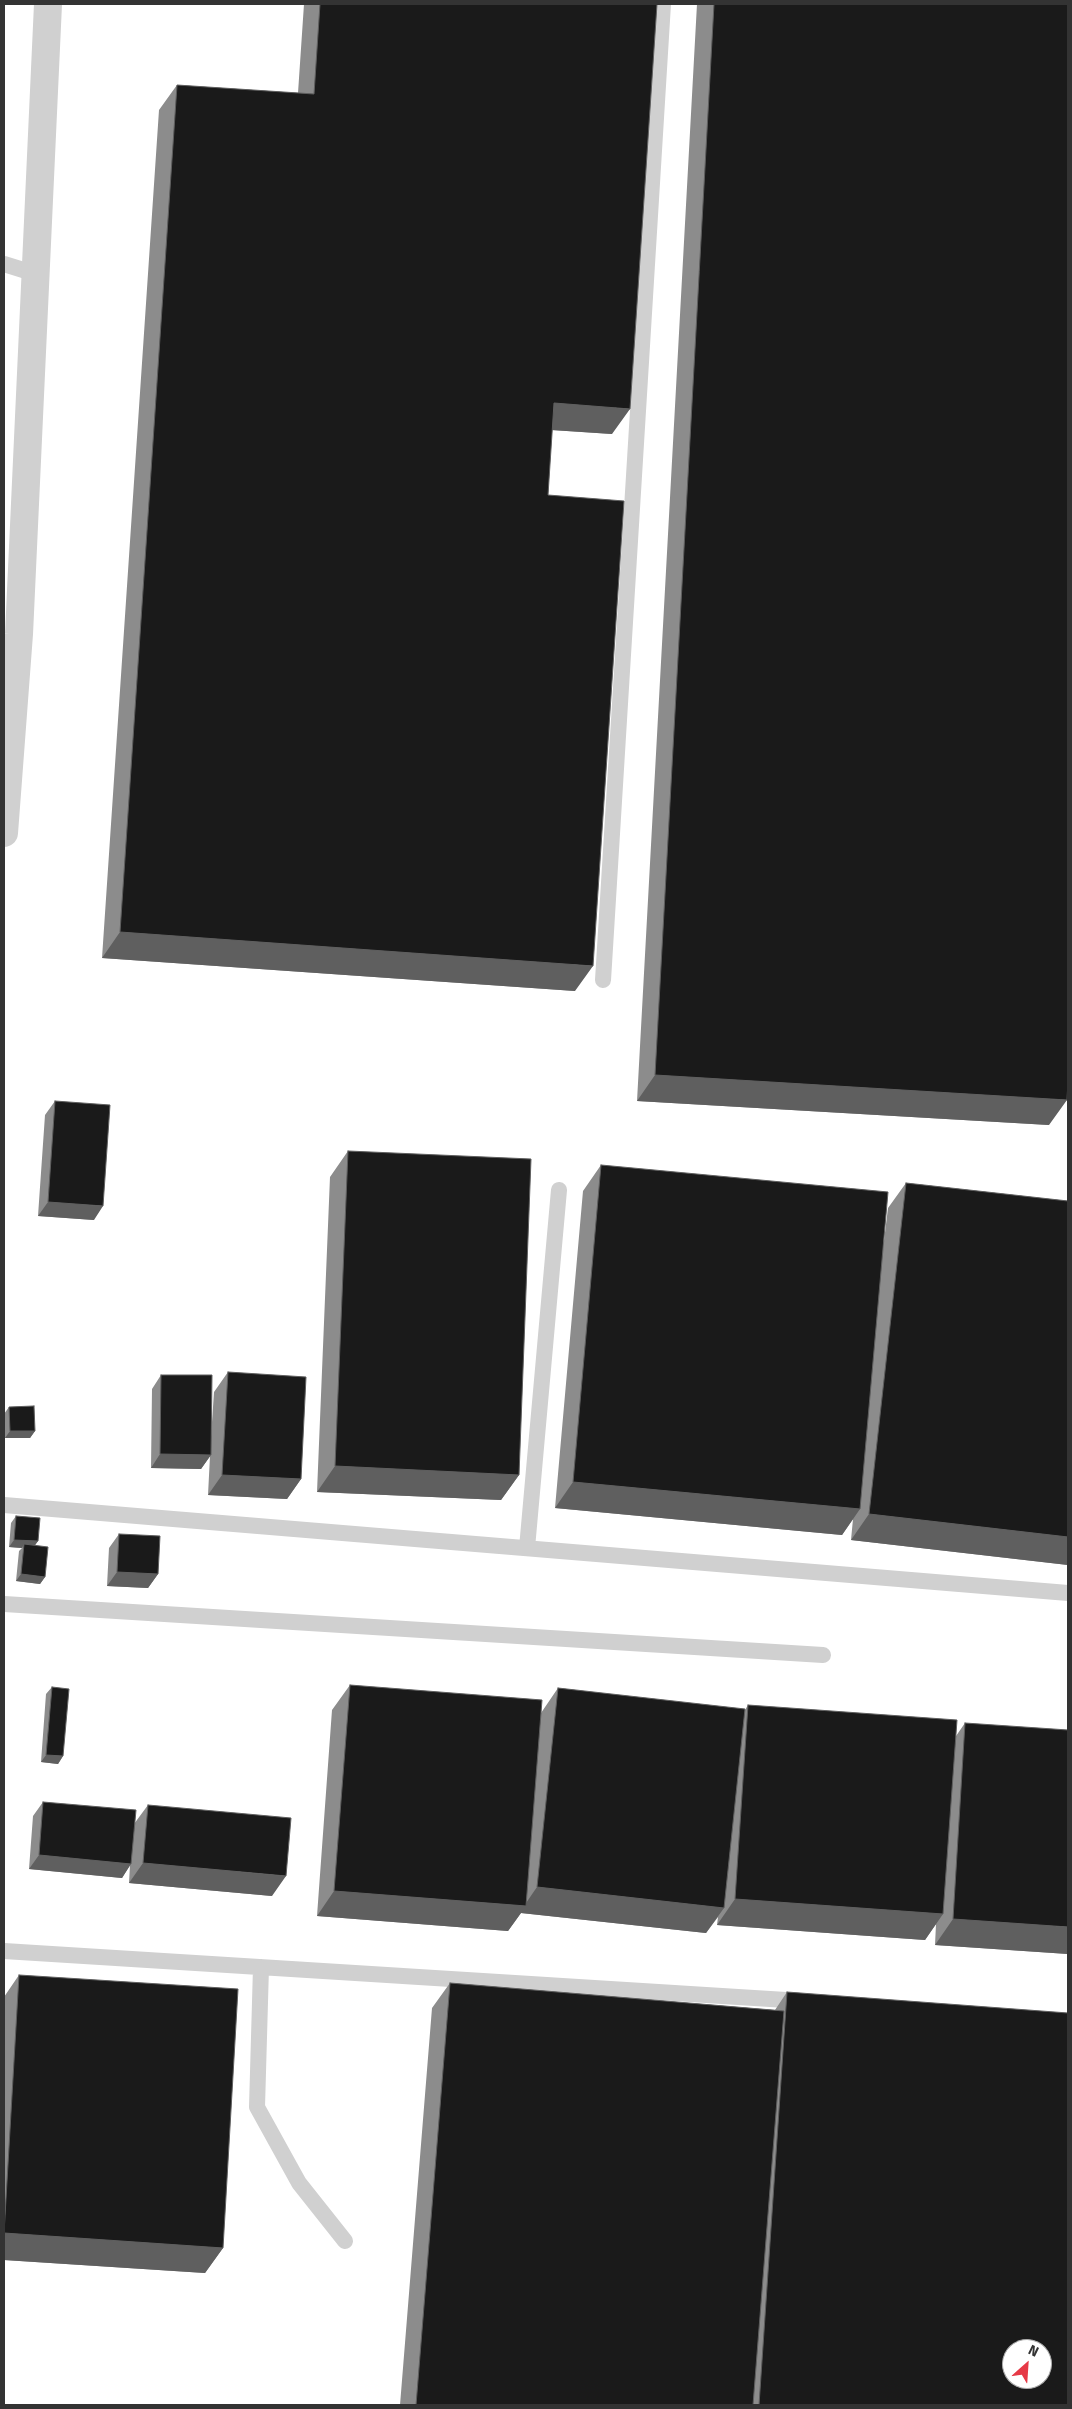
<!DOCTYPE html>
<style>
body{margin:0}
#map{position:relative;width:1072px;height:2409px;overflow:hidden;background:#fff;font-family:"Fira Sans",sans-serif}
canvas{display:block}
.frame{position:absolute;inset:0;border:5px solid #333;pointer-events:none}
.north{position:absolute;left:1002px;top:2339px;width:50px;height:50px;box-sizing:border-box;background:#fff;border:1px solid #adadad;border-radius:50%;rotate:26deg;font-size:14px;font-weight:700;line-height:20px;text-align:center;color:#333}
.north::after{content:'';display:block;margin:auto;width:18px;height:22px;background:#e63946;clip-path:polygon(50% 0,100% 100%,50% 72%,0 100%)}
</style>
<div id="map">
<canvas width="1072" height="2409"></canvas>
<div class="frame"></div>
<div class="north">N</div>
</div>
<script>
const g = document.querySelector('canvas').getContext('2d');
g.lineJoin = 'round';
const shape = rows => new Path2D(rows.map(r => 'M' + r).join(''));
function trace(path, color, width, dash) { g.strokeStyle = color; g.lineWidth = width; g.lineCap = dash ? 'butt' : 'round'; g.setLineDash(dash || []); g.stroke(path); }
function fill(path, color) { g.fillStyle = color; g.fill(path, 'evenodd'); }
trace(shape([
 [4,264,36,274],
 [603,980,663,4],
 [4,1505,1068,1593],
 [527,1548,559,1190],
 [4,1604,823,1655],
 [4,1951,802,2001],
 [261,1967,257,2107,299,2183,345,2241]
]), '#d0d0d0', 16);
trace(shape([
 [4,833,19,634,48,4]
]), '#d0d0d0', 28);
fill(shape([
 [304,4,657,4,612,434,552,430,548,495,575,991,102,958,159,110,177,85,298,93],
 [697,4,1068,4,1049,1125,637,1101],
 [55,1101,94,1220,38,1216,45,1115],
 [348,1151,519,1475,501,1500,317,1492,330,1177],
 [601,1165,883,1249,888,1208,906,1183,1068,1201,1068,1565,851,1540,853,1519,842,1535,555,1508,583,1191],
 [228,1372,301,1479,287,1499,208,1495,210,1456,201,1469,151,1468,152,1389,161,1375,211,1437,214,1392],
 [9,1407,35,1431,30,1438,5,1438,4,1414],
 [16,1516,38,1541,35,1545,45,1577,40,1584,16,1581,19,1551,22,1548,9,1547,11,1523],
 [119,1534,158,1574,148,1588,107,1586,109,1548],
 [350,1685,541,1713,558,1688,745,1710,748,1705,956,1736,965,1723,1068,1954,935,1945,936,1924,925,1940,717,1925,718,1917,706,1933,521,1913,508,1931,317,1916,332,1710],
 [52,1687,63,1756,58,1764,41,1762,46,1694],
 [43,1802,134,1824,148,1805,272,1896,129,1883,130,1865,122,1878,29,1869,33,1816],
 [19,1975,223,2248,205,2273,4,2260,4,1997],
 [450,1983,775,2010,787,1992,1068,2405,400,2405,432,2008]
]), '#8c8c8c');
fill(shape([
 [554,403,630,409,612,434,536,429],
 [120,932,593,966,575,991,102,958],
 [655,1075,1067,1100,1049,1125,637,1101],
 [48,1202,103,1206,94,1220,38,1216],
 [10,1431,35,1431,30,1438,5,1438],
 [160,1454,211,1455,201,1469,151,1468],
 [335,1466,519,1475,501,1500,317,1492],
 [222,1475,301,1479,287,1499,208,1495],
 [573,1482,860,1509,842,1535,555,1508],
 [869,1514,1068,1537,1068,1565,851,1540],
 [14,1540,38,1541,33,1548,24,1544,22,1548,9,1547],
 [117,1572,158,1574,148,1588,107,1586],
 [21,1574,45,1577,40,1584,16,1581],
 [46,1755,63,1756,58,1764,41,1762],
 [39,1855,131,1864,122,1878,29,1869],
 [143,1863,286,1876,272,1896,129,1883],
 [537,1887,724,1908,706,1933,521,1913,508,1931,317,1916,334,1891,524,1906],
 [735,1899,943,1914,925,1940,717,1925],
 [953,1919,1068,1927,1068,1954,935,1945],
 [4,2233,223,2248,205,2273,4,2260]
]), '#5f5f5f');
const building = shape([
 [320,4,657,4,630,409,554,403,548,495,624,501,593,966,120,932,177,85,314,94,320,4],
 [714,4,1068,4,1068,1081,1067,1100,655,1075,714,4],
 [55,1101,110,1105,103,1206,48,1202,55,1101],
 [348,1151,531,1159,519,1475,335,1466,348,1151],
 [601,1165,888,1192,860,1509,573,1482,601,1165],
 [906,1183,1068,1201,1068,1537,869,1514,906,1183],
 [228,1372,306,1377,301,1479,222,1475,228,1372],
 [161,1375,212,1375,211,1455,160,1454,161,1375],
 [34,1406,35,1431,10,1431,9,1407,34,1406],
 [16,1516,40,1518,38,1541,14,1540,16,1516],
 [119,1534,160,1536,158,1574,117,1572,119,1534],
 [24,1544,48,1547,45,1577,21,1574,24,1544],
 [350,1685,542,1700,526,1906,334,1891,350,1685],
 [52,1687,69,1689,63,1756,46,1755,52,1687],
 [558,1688,745,1709,724,1908,537,1887,558,1688],
 [748,1705,957,1720,943,1914,735,1899,748,1705],
 [965,1723,1068,1730,1068,1927,953,1919,965,1723],
 [43,1802,136,1810,131,1864,39,1855,43,1802],
 [148,1805,291,1818,286,1876,143,1863,148,1805],
 [19,1975,238,1989,223,2248,4,2233,19,1975],
 [450,1983,784,2011,753,2405,416,2405,450,1983],
 [787,1992,1068,2013,1068,2405,759,2405,787,1992],
 [1012,2349,1042,2349,1042,2379,1012,2379,1012,2349]
]);
fill(building, '#1a1a1a');
trace(building, '#5f5f5f', 1);
</script>
